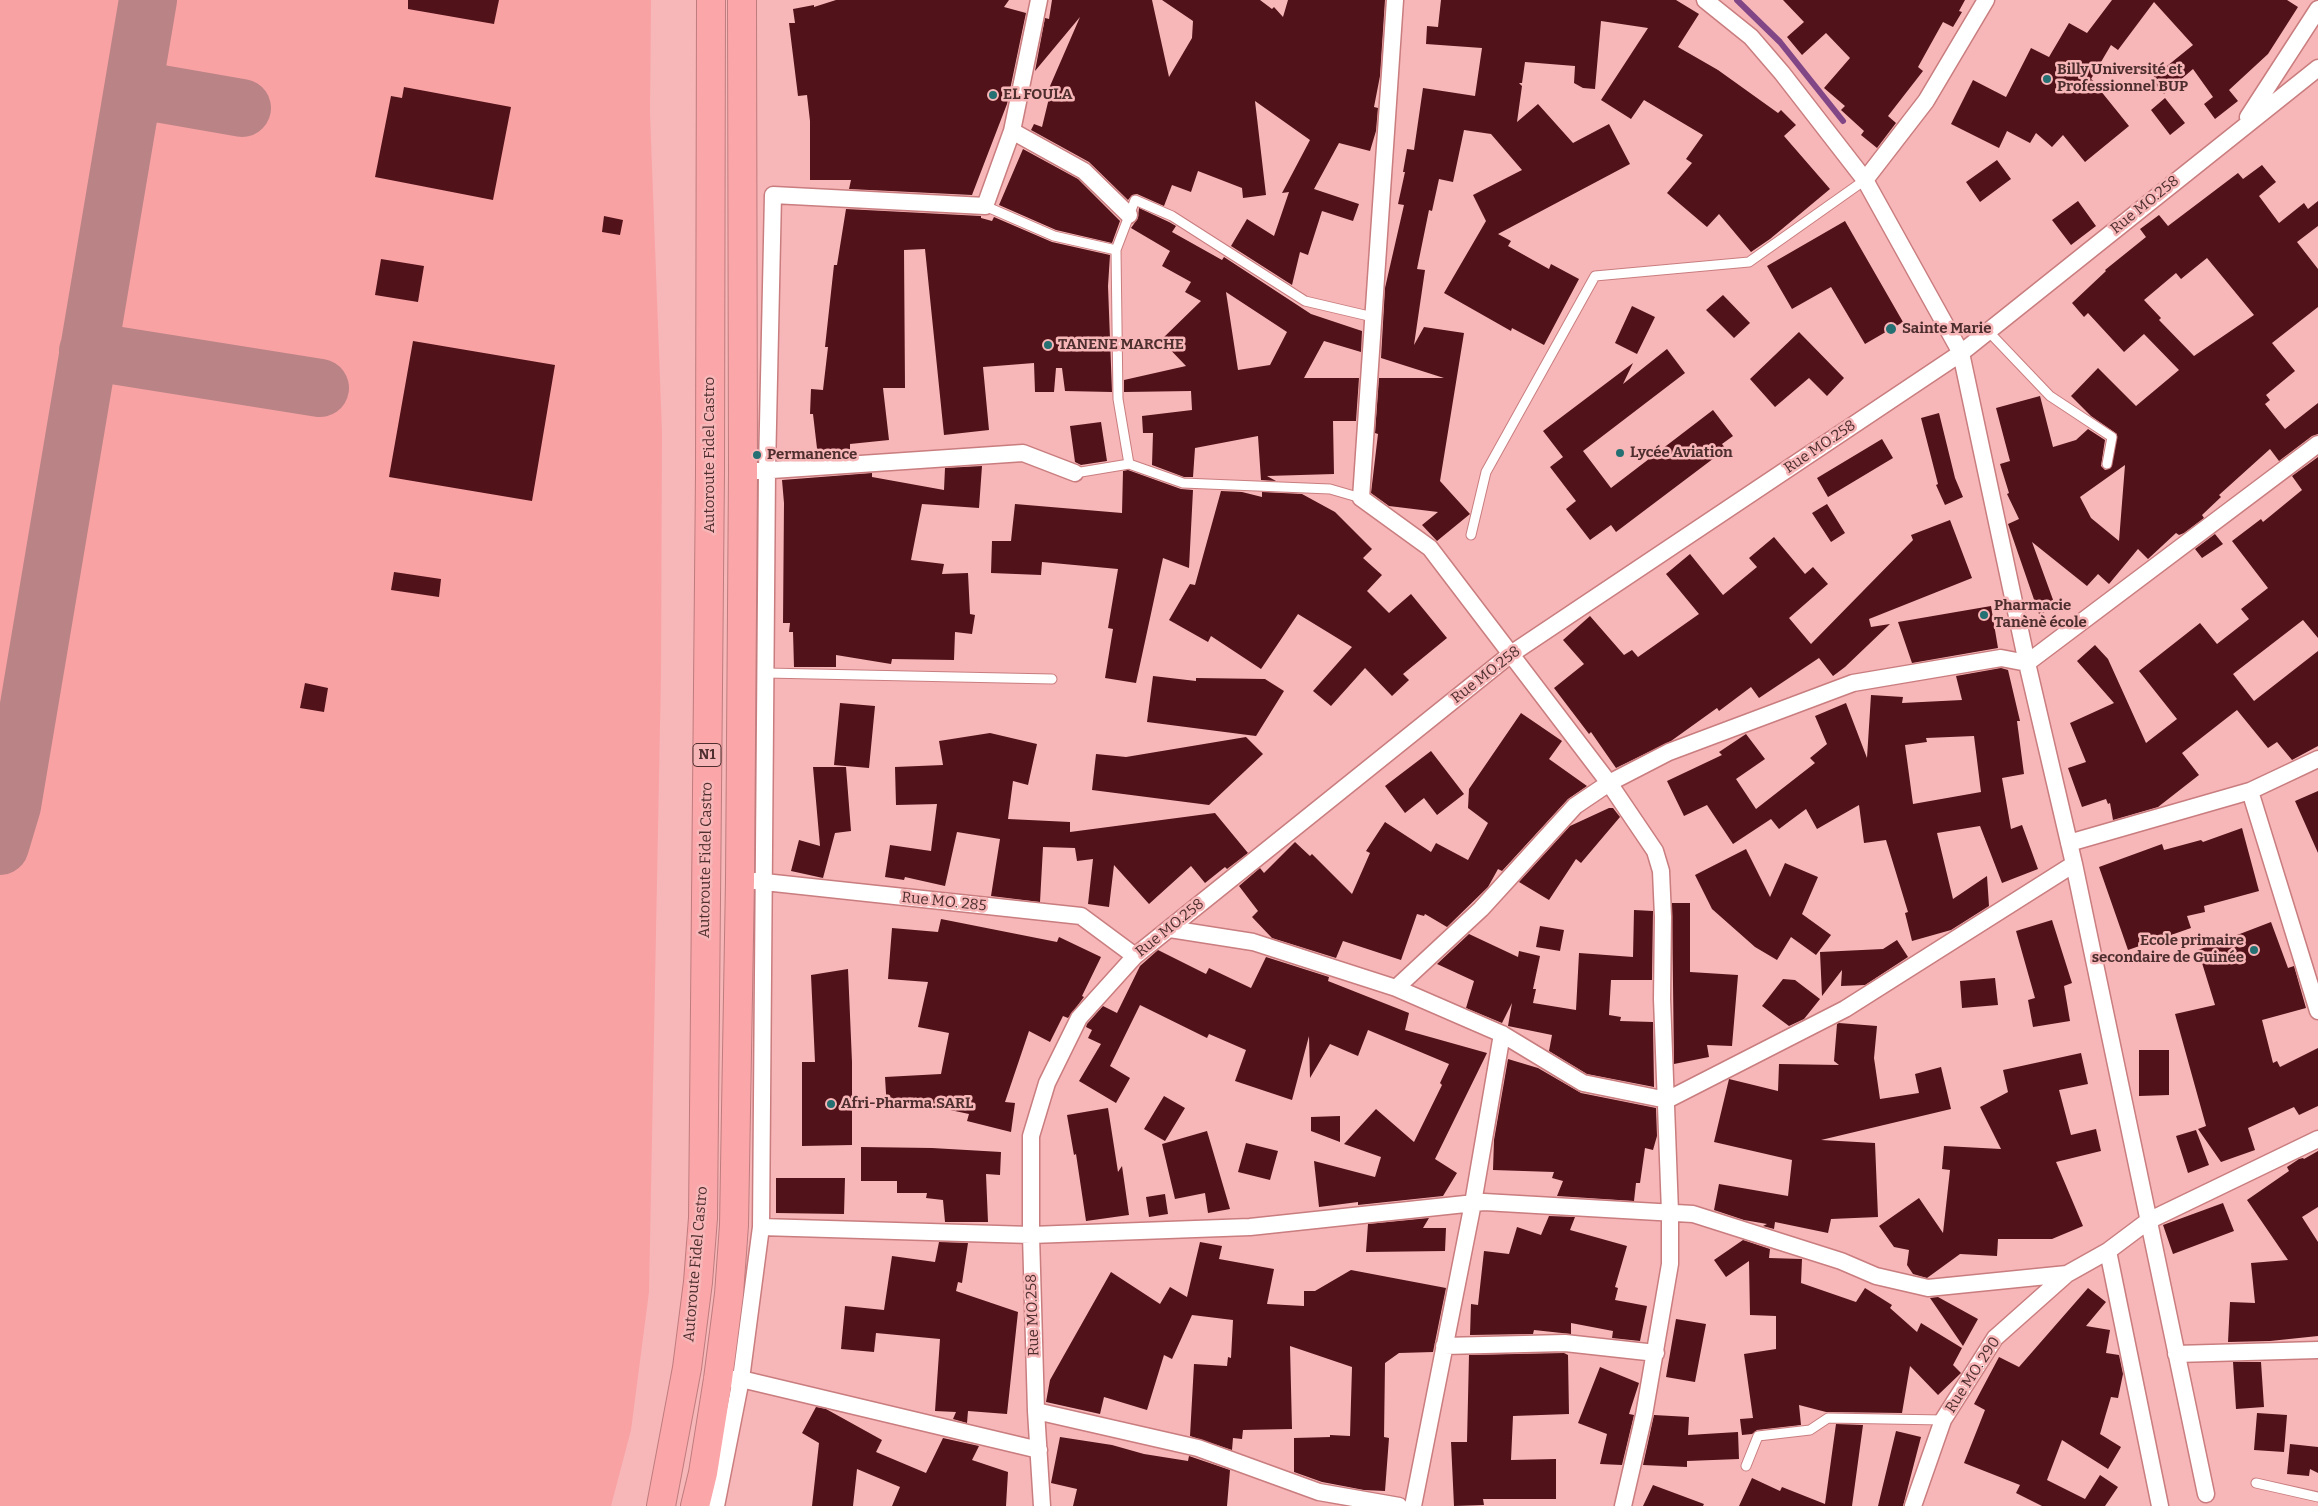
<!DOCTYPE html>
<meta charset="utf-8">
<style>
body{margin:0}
canvas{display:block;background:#f7b6b7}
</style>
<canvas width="2318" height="1506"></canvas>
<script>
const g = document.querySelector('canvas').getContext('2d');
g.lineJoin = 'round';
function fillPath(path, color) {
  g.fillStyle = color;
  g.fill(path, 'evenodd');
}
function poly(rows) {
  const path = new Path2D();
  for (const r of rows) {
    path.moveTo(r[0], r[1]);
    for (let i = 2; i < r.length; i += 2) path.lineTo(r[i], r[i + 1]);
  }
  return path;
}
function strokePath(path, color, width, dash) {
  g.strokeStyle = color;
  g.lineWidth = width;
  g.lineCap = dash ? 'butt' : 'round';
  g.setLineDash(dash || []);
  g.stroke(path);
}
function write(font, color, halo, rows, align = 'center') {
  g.font = font + ' Bitter,serif';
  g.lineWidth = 5;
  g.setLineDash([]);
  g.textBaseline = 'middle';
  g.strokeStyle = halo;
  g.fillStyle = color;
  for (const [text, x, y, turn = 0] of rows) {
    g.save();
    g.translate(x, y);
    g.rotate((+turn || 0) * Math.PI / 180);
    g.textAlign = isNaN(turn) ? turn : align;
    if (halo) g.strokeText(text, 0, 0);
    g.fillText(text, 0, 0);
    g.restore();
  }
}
const built = poly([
 [0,0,651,0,650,113,662,433,661,674,649,1292,631,1430,611,1506,0,1506]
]);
const stream = poly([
 [1737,0,1780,42,1843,121]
]);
const taxiway = poly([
 [133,89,242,108],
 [88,351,320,388],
 [0,846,12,806,148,0]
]);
const building = poly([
 [408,0,499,0,494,24,408,9],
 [836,0,1009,0,1004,7,1026,13,1007,104,972,195,849,189,851,180,810,180,810,121,807,95,798,96,789,23,795,23,793,9,814,5,814,7],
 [1052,0,1152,0,1169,77,1192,38,1193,21,1162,0,1260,0,1272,9,1274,7,1283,17,1288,0,1385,0,1380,76,1374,107,1378,108,1376,131,1370,151,1339,143,1314,189,1359,204,1353,221,1322,211,1308,255,1300,252,1292,285,1231,246,1247,219,1274,236,1289,192,1282,193,1310,140,1255,101,1266,195,1243,198,1242,188,1198,171,1191,192,1172,185,1164,206,1137,194,1132,195,1128,200,1089,162,1031,130,1034,124,1042,127,1050,94,1047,93,1080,17,1035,71,1045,18,1049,19],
 [1441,0,1676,0,1699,14,1678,47,1718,70,1778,113,1781,110,1796,125,1784,136,1830,189,1770,239,1751,252,1719,214,1707,227,1667,193,1692,163,1686,159,1703,135,1644,100,1631,119,1601,100,1648,28,1601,21,1595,89,1583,88,1574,83,1575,66,1525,62,1522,83,1519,83,1522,86,1517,122,1538,104,1573,143,1609,124,1630,164,1498,234,1511,241,1508,246,1549,269,1551,264,1579,279,1544,345,1512,328,1511,331,1444,293,1486,221,1473,195,1522,170,1491,134,1464,130,1453,182,1439,179,1432,211,1429,210,1417,269,1425,270,1414,345,1424,327,1464,333,1440,481,1470,514,1437,541,1422,525,1438,512,1389,506,1371,493,1378,434,1375,433,1379,378,1444,378,1381,358,1385,288,1404,205,1398,204,1405,172,1403,172,1407,149,1414,150,1423,88,1475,96,1482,48,1426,44,1427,26,1438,27],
 [1783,0,1965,0,1959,11,1962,12,1953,27,1943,22,1918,67,1923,71,1888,116,1896,123,1877,148,1861,135,1864,131,1841,110,1845,106,1824,88,1850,58,1826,33,1802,55,1787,37,1804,22],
 [2112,0,2287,0,2298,7,2268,54,2229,90,2238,101,2215,119,2204,104,2213,97,2193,69,2164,94,2151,79,2193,45,2154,2,2118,50,2111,45,2091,79,2102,88,2100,90,2129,126,2085,162,2063,135,2052,147,2036,133,2030,143,2007,131,1999,148,1951,124,1973,80,2006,97,2031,48,2049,57,2069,23,2087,33],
 [404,87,511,107,493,200,375,177,391,96,402,98],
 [2165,98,2185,123,2170,135,2151,110],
 [1023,149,1078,179,1120,221,1112,243,1056,230,999,205],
 [1997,160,2011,179,1980,202,1966,182],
 [2262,165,2276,182,2259,196,2279,223,2304,203,2308,209,2318,201,2318,226,2297,242,2318,269,2318,307,2272,343,2295,371,2266,395,2270,400,2265,404,2285,429,2318,403,2318,434,2312,436,2279,461,2270,449,2219,495,2221,497,2202,515,2204,518,2184,533,2179,535,2176,533,2148,559,2138,549,2109,584,2098,574,2087,586,2032,542,2056,608,2039,614,2008,524,2019,519,2007,494,2009,493,2000,464,2010,461,1996,408,2040,396,2053,447,2076,440,2088,429,2105,440,2101,466,2105,470,2111,468,2117,434,2091,416,2071,396,2098,368,2136,406,2179,370,2144,334,2124,352,2088,313,2084,317,2072,303,2106,271,2105,270,2146,237,2140,229,2159,215,2168,226,2238,173,2243,179],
 [2207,258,2254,315,2194,356,2159,320,2161,318,2144,300,2176,273,2181,279],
 [2125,465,2119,541,2091,518,2080,497],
 [2078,201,2096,226,2071,245,2052,220],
 [1139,208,1169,222,1176,226,1172,232,1222,260,1224,257,1311,314,1362,331,1361,352,1324,341,1304,378,1359,378,1356,421,1333,421,1334,474,1267,476,1276,481,1261,480,1258,436,1195,448,1193,477,1184,477,1152,465,1153,433,1143,433,1142,416,1192,410,1191,391,1124,392,1124,380,1186,366,1161,340,1201,301,1185,292,1191,282,1162,266,1170,251,1131,228,1138,218],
 [1226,292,1287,332,1270,365,1238,370],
 [846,209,981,216,981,218,992,221,994,217,1052,242,1110,255,1108,286,1112,392,1065,391,1062,368,1056,368,1054,392,1035,392,1034,363,983,367,989,430,944,435,925,249,904,250,905,388,883,388,889,440,850,444,850,455,818,457,813,414,810,414,811,389,823,390,828,347,825,347,834,265,837,265],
 [604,216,623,220,620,235,602,232],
 [1845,221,1903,322,1865,344,1831,287,1792,309,1767,266],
 [381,259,424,266,418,302,375,295],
 [1723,295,1750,323,1734,338,1706,310],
 [1632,306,1655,317,1637,354,1615,343],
 [1799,332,1844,378,1827,396,1809,378,1775,407,1750,379],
 [413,341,555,365,532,501,389,477],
 [1667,349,1685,373,1583,451,1611,488,1713,410,1733,436,1722,444,1726,449,1616,532,1611,525,1590,540,1566,509,1576,501,1550,467,1563,457,1543,431,1633,363,1623,384],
 [1939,413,1955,478,1963,497,1945,505,1936,485,1938,484,1921,418],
 [1101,422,1107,461,1081,465,1075,462,1070,426],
 [1882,439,1893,458,1828,497,1817,478],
 [2318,457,2318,638,2303,620,2233,674,2254,701,2318,651,2318,746,2292,760,2277,742,2268,748,2237,710,2182,753,2199,775,2158,807,2113,820,2110,803,2108,804,2106,799,2082,807,2068,768,2086,762,2070,723,2114,703,2077,661,2095,645,2108,659,2146,743,2177,719,2139,671,2200,623,2217,644,2249,619,2241,609,2268,588,2232,541,2261,519,2263,522,2302,490,2292,476],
 [982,466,979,508,922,504,911,560,944,564,942,574,968,573,970,614,975,615,972,634,955,632,954,660,892,659,891,664,836,655,836,667,794,667,793,632,789,632,790,623,783,623,784,503,782,480,872,473,872,477,944,490,945,468],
 [1128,470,1181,489,1193,490,1189,568,1163,558,1136,683,1105,678,1113,629,1108,628,1118,569,1042,562,1041,575,991,573,992,541,1011,541,1015,504,1122,513,1123,471],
 [1221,491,1242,492,1262,497,1262,492,1302,494,1335,512,1372,549,1363,558,1382,575,1367,591,1389,613,1411,594,1447,638,1403,674,1409,680,1392,696,1365,668,1331,706,1313,691,1352,647,1298,614,1261,669,1211,636,1208,642,1169,620,1190,584,1195,585],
 [1827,504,1845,533,1831,542,1812,513],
 [1950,520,1972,578,1869,619,1871,627,1890,624,1845,667,1833,676,1819,658,1759,698,1751,687,1719,711,1717,708,1671,741,1616,768,1591,732,1589,734,1554,688,1584,664,1563,640,1590,616,1624,655,1632,650,1638,657,1699,614,1666,574,1690,554,1723,595,1757,567,1749,558,1774,537,1805,574,1813,567,1828,584,1789,618,1811,644,1913,540,1911,535],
 [2215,534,2223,544,2202,558,2195,549],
 [394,572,441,579,439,597,391,590],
 [1991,606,1998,648,1912,663,1898,622],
 [2001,668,2008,670,2020,721,2017,721,2024,774,2002,778,2011,829,2022,825,2038,869,2002,883,1980,826,1937,833,1953,899,1987,876,1989,906,1951,930,1912,941,1905,913,1908,912,1886,840,1864,843,1859,805,1817,829,1806,809,1779,829,1771,819,1733,844,1707,805,1684,816,1667,781,1722,755,1719,752,1746,734,1765,759,1736,779,1756,809,1815,763,1810,758,1827,744,1815,716,1846,703,1867,758,1871,695,1903,697,1902,703,1962,700,1956,676],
 [1974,736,1981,792,1913,804,1905,745,1927,742,1926,738],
 [1153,676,1196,681,1196,678,1265,679,1284,691,1256,736,1147,722],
 [305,683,328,688,324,712,300,708],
 [840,703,875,706,869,768,834,765],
 [1521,713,1562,741,1549,759,1587,786,1568,799,1502,871,1498,869,1488,887,1447,927,1425,914,1424,916,1417,914,1401,960,1343,941,1336,958,1272,938,1252,917,1258,911,1239,886,1260,868,1264,873,1295,842,1310,856,1312,854,1352,894,1370,853,1366,851,1385,822,1431,852,1436,843,1468,860,1488,823,1468,808,1469,789],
 [990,733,1037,744,1028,785,1013,781,1008,819,1070,822,1070,832,1215,813,1248,853,1227,869,1225,867,1205,883,1191,866,1149,904,1114,865,1109,907,1088,904,1093,859,1077,861,1075,848,1043,847,1040,902,991,896,1000,839,957,832,945,886,905,877,904,880,885,877,890,845,931,851,937,804,896,805,895,767,943,765,939,741],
 [1246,737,1263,754,1209,805,1092,790,1096,754,1126,757],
 [1431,751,1464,794,1437,815,1424,798,1405,813,1385,786],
 [813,767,846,767,851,831,835,833,823,878,791,871,799,840,820,846],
 [2318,791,2318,853,2295,801],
 [1609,808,1613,808,1620,817,1581,863,1576,859,1549,900,1519,882,1570,826],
 [2242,828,2259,891,2204,906,2205,912,2187,916,2191,928,2128,950,2099,867,2162,844,2164,850,2201,840,2203,842],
 [1746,849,1770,897,1785,863,1818,877,1802,914,1831,935,1816,955,1791,937,1777,960,1755,947,1712,909,1695,875],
 [1672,903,1690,903,1690,972,1738,975,1732,1046,1707,1045,1709,1057,1674,1064],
 [1634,910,1653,911,1652,980,1611,980,1609,1015,1621,1017,1620,1021,1653,1022,1654,1087,1587,1074,1549,1051,1552,1035,1508,1026,1512,1003,1502,1023,1466,1008,1474,981,1437,964,1469,934,1518,957,1519,951,1540,956,1533,989,1536,989,1533,1003,1576,1010,1579,953,1633,957],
 [941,919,1057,942,1059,937,1101,957,1082,996,1084,997,1068,1018,1063,1016,1050,1042,1029,1031,1005,1102,1015,1103,1011,1132,967,1121,969,1114,936,1107,887,1109,885,1077,941,1074,949,1033,918,1027,928,982,888,979,892,928,938,932],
 [2052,920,2072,983,2064,986,2070,1021,2033,1027,2028,1000,2035,998,2016,931],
 [2271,922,2288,968,2294,966,2306,1008,2262,1020,2273,1063,2277,1061,2280,1067,2318,1048,2318,1106,2299,1115,2294,1107,2248,1128,2255,1150,2221,1162,2198,1129,2206,1126,2175,1014,2215,1005,2198,950],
 [1540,926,1564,930,1560,951,1536,947],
 [1897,940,1908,957,1865,985,1841,986,1842,970,1822,996,1820,952,1883,949],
 [1158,950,1206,974,1209,968,1251,988,1266,957,1329,977,1328,981,1409,1013,1405,1030,1487,1053,1435,1159,1457,1173,1443,1196,1358,1205,1358,1202,1319,1207,1314,1161,1375,1177,1381,1157,1344,1144,1376,1109,1414,1142,1442,1085,1440,1083,1449,1064,1368,1030,1358,1056,1330,1044,1310,1078,1309,1036,1292,1100,1235,1081,1246,1050,1209,1034,1207,1038,1140,1005,1110,1066,1130,1078,1116,1103,1079,1081,1101,1044,1088,1038,1092,1030,1086,1027,1087,1024,1103,1006,1117,1013,1140,966],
 [848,969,852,1062,852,1145,802,1146,802,1062,815,1062,811,975],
 [1995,978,1998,1005,1962,1008,1960,981],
 [1783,979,1795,980,1820,999,1804,1019,1789,1026,1762,1006],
 [1839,1023,1877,1026,1874,1058,1880,1099,1919,1093,1915,1074,1941,1067,1951,1109,1821,1140,1875,1143,1878,1217,1831,1219,1828,1233,1775,1222,1774,1229,1763,1226,1767,1224,1744,1220,1714,1210,1719,1184,1788,1196,1792,1160,1714,1142,1729,1079,1778,1091,1779,1064,1839,1065,1834,1061,1837,1024],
 [2139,1050,2169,1050,2169,1095,2139,1096],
 [2081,1053,2088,1084,2059,1090,2071,1135,2096,1129,2101,1151,2056,1162,2083,1226,2052,1239,1998,1239,1997,1256,1960,1254,1927,1278,1913,1274,1907,1265,1909,1250,1894,1247,1879,1226,1919,1198,1943,1233,1950,1170,1942,1169,1944,1146,2001,1149,1980,1107,2008,1092,2003,1070],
 [1508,1059,1538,1068,1581,1093,1656,1108,1657,1136,1653,1150,1645,1148,1640,1183,1636,1183,1634,1201,1557,1196,1563,1181,1552,1178,1554,1172,1493,1170,1494,1140],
 [1164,1096,1185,1108,1165,1141,1144,1129],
 [1108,1108,1118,1172,1122,1166,1129,1215,1086,1221,1076,1154,1074,1155,1067,1115],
 [1340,1116,1340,1142,1311,1131,1311,1117],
 [2196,1130,2209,1165,2188,1173,2176,1136],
 [1207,1131,1230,1209,1208,1213,1205,1193,1175,1199,1162,1144],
 [1246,1143,1278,1151,1270,1180,1238,1172],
 [861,1147,932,1148,1001,1152,1000,1175,986,1174,988,1222,945,1222,943,1200,926,1198,927,1193,897,1193,897,1181,861,1181],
 [2318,1151,2318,1207,2302,1217,2318,1242,2318,1336,2270,1341,2228,1342,2230,1302,2255,1303,2251,1263,2288,1260,2247,1200,2289,1171,2287,1167,2299,1159,2303,1158,2304,1159],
 [776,1178,845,1178,844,1214,776,1213],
 [1165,1194,1168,1214,1149,1217,1146,1197],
 [2223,1203,2234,1231,2173,1254,2163,1225],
 [1549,1216,1575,1217,1570,1230,1627,1246,1615,1287,1618,1288,1615,1300,1647,1306,1640,1341,1612,1338,1613,1331,1571,1323,1571,1334,1534,1330,1533,1334,1470,1335,1471,1304,1478,1305,1484,1251,1509,1254,1517,1227,1541,1235],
 [1429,1218,1423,1228,1446,1228,1445,1251,1366,1252,1368,1224],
 [1743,1240,1770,1249,1769,1258,1802,1259,1801,1283,1856,1302,1865,1288,1892,1305,1890,1308,1917,1332,1921,1323,1962,1348,1953,1365,1961,1373,1938,1395,1910,1366,1902,1413,1826,1412,1799,1405,1801,1425,1757,1430,1752,1434,1742,1435,1740,1419,1753,1418,1744,1354,1776,1349,1776,1316,1750,1315,1749,1261,1726,1277,1714,1260],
 [939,1242,968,1243,962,1283,958,1282,956,1291,1018,1312,1007,1414,968,1411,967,1423,953,1419,956,1412,935,1411,940,1339,876,1333,874,1352,841,1349,845,1306,884,1310,892,1256,935,1262],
 [1200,1242,1222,1246,1219,1259,1274,1269,1267,1304,1304,1306,1304,1291,1315,1291,1351,1270,1446,1288,1433,1352,1399,1353,1385,1363,1384,1437,1389,1438,1385,1491,1364,1490,1322,1482,1294,1472,1294,1438,1330,1437,1330,1435,1350,1436,1352,1367,1290,1346,1292,1429,1243,1430,1242,1439,1233,1438,1232,1450,1190,1436,1194,1364,1227,1366,1228,1357,1231,1358,1233,1320,1192,1315,1172,1359,1164,1355,1147,1410,1104,1397,1100,1414,1046,1402,1050,1380,1111,1272,1160,1304,1170,1287,1187,1297],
 [2088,1288,2106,1302,2086,1326,2110,1330,2106,1353,2119,1355,2123,1374,2118,1398,2111,1397,2100,1434,2121,1447,2108,1469,2062,1440,2047,1480,2085,1499,2100,1475,2118,1487,2105,1506,2042,1506,2016,1493,2020,1485,1964,1463,1985,1410,1974,1404,1999,1357,2019,1367],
 [1938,1297,1978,1319,1963,1346,1930,1298],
 [1676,1319,1706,1324,1695,1382,1666,1377],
 [1564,1353,1568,1355,1569,1414,1513,1416,1511,1460,1556,1459,1556,1499,1483,1499,1484,1505,1454,1506,1451,1442,1467,1442,1469,1355],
 [2233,1362,2261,1362,2264,1407,2236,1409],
 [1600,1367,1639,1383,1629,1414,1634,1415,1622,1465,1600,1464,1607,1434,1578,1423],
 [816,1407,826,1409,882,1440,876,1452,926,1473,943,1438,979,1446,972,1460,1008,1472,1006,1506,892,1506,900,1487,857,1469,853,1506,812,1506,819,1443,802,1433],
 [2257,1413,2287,1415,2284,1452,2254,1450],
 [1654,1415,1689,1417,1688,1435,1738,1432,1739,1459,1687,1461,1687,1467,1643,1465],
 [1836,1424,1863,1425,1852,1506,1739,1506,1752,1478,1780,1491,1782,1487,1825,1504],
 [1896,1431,1921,1437,1903,1506,1878,1506],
 [1060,1437,1112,1445,1144,1454,1188,1461,1189,1456,1230,1470,1227,1506,1073,1506,1077,1489,1051,1483],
 [2290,1444,2318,1447,2318,1473,2310,1469,2309,1476,2287,1474],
 [1653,1485,1704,1504,1703,1506,1643,1506]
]);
const lane = poly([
 [985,206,1054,236,1116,250,1118,399,1129,464],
 [1116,250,1135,200,1172,216,1305,301,1373,317],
 [1988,331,2050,396,2112,437,2107,464],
 [1075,473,1129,464,1183,483,1330,489,1361,498],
 [1471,535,1486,472,1595,276,1749,262,1865,180],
 [766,673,1052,679],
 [1746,1466,1758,1436,1810,1430,1828,1418,1943,1420],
 [2256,1483,2318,1497]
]);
const street = poly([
 [1395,0,1361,498,1430,548,1609,783,1655,851,1661,871,1663,917,1662,999,1670,1212,1670,1264,1644,1415,1623,1506],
 [1705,0,1751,37,1782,73,1865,180,1961,353,2027,663,2074,864,2206,1494],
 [2248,117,2318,9],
 [1012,131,1084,171,1129,215],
 [1865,180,1926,101,1986,0],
 [757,471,1023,453,1075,473],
 [2250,791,2318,1011],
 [2069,843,2250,791,2318,759],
 [755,881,1081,916,1135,956],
 [1170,929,1253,942,1396,988,1502,1034,1583,1083,1667,1100,1845,1009,2074,864],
 [1396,988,1481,909,1575,806,1609,783,1669,752,1853,683,2001,658,2027,663,2318,444],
 [761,1227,1031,1235,1250,1227,1484,1202,1693,1214,1841,1261,1876,1276,1928,1288,2067,1274],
 [2108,1251,2160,1506],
 [1444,1346,1565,1343,1656,1353],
 [2176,1354,2318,1350],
 [730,1379,741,1379,1039,1450],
 [1036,1411,1198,1448,1319,1492,1399,1506],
 [716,1506,741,1379,761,1227,767,470,773,195,985,206,1012,131,1039,0],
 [1042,1506,1036,1411,1031,1235,1031,1136,1047,1083,1079,1018,1135,956,1511,654,1961,353,2318,68],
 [1413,1506,1473,1203,1502,1034],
 [1913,1506,1943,1420,1995,1338,2067,1274,2108,1251,2148,1221,2318,1139]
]);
const highway = poly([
 [661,1506,687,1368,698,1282,703,1218,710,473,711,0],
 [695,1506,703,1473,718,1379,729,1294,734,1225,740,880,743,472,742,0]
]);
const markers = [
 [2047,79,5,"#247072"],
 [993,95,5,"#247072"],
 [1891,329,6,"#247072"],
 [1048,345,5,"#247072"],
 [1620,453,5,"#247072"],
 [757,455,5,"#247072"],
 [1984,615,5,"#247072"],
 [2254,950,5,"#247072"],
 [831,1104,5,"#247072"]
];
const shields = [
 [707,755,28]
];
const shieldNames = [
 ["N1",707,755]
];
const poiNames = [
 ["Billy Université et",2057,70],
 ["Professionnel BUP",2057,87],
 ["EL FOULA",1003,95],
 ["Sainte Marie",1902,329],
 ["TANENE MARCHE",1058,345],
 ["Lycée Aviation",1630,453],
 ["Permanence",767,455],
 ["Pharmacie",1994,606],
 ["Tanènè école",1994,623],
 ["Ecole primaire",2244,941,"right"],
 ["secondaire de Guinée",2244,958,"right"],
 ["Afri-Pharma.SARL",841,1104]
];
const streetNames = [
 ["Rue MO.258",2145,205,-39],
 ["Rue MO.258",1820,447,-34],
 ["Autoroute Fidel Castro",710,455,-90],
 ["Rue MO.258",1486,675,-38],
 ["Autoroute Fidel Castro",706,860,-89],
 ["Rue MO. 285",944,902,6],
 ["Rue MO.258",1170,928,-39],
 ["Autoroute Fidel Castro",696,1264,-85],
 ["Rue MO.258",1033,1315,-92],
 ["Rue MO. 290",1973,1375,-57]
];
fillPath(built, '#f9a2a4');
strokePath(stream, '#814686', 6);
strokePath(taxiway, '#ba8486', 58);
fillPath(building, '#51121a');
strokePath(lane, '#c97d7f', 11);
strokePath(street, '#c97d7f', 19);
strokePath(highway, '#be7c7e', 30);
strokePath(lane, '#fff', 9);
strokePath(street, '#fff', 16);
strokePath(highway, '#fba6a8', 28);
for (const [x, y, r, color] of markers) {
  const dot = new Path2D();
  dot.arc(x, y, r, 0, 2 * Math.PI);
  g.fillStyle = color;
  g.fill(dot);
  strokePath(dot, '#f7b6b7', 2);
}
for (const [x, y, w] of shields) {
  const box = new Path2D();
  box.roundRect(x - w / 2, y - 11.5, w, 23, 4);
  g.fillStyle = '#f7b6b7';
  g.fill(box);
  strokePath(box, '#4e2e2f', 1);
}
write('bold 14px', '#4e2e2f', null, shieldNames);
write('bold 15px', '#4e2e2f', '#f7b6b7', poiNames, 'left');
write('15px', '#4e2e2f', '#f7b6b7', streetNames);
</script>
